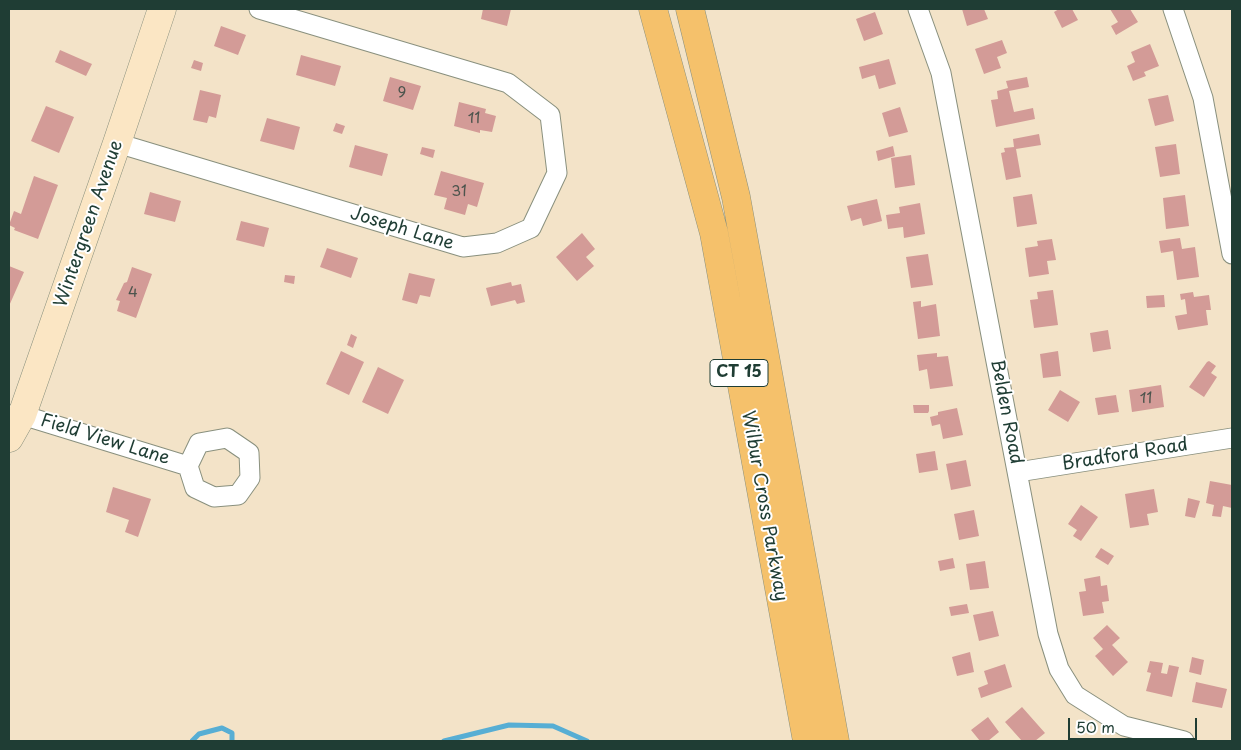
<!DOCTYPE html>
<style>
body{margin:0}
#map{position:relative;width:1241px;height:750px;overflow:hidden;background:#f3e3c8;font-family:"Playpen Sans",sans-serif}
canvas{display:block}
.frame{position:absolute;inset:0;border:10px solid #1f3d34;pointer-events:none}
.scale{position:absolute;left:1068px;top:718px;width:129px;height:22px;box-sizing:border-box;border:2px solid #1f3d34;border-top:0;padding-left:6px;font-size:15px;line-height:18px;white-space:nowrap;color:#1f3d34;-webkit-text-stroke:4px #fff;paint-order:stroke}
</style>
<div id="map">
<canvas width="1241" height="750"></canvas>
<div class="frame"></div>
<div class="scale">50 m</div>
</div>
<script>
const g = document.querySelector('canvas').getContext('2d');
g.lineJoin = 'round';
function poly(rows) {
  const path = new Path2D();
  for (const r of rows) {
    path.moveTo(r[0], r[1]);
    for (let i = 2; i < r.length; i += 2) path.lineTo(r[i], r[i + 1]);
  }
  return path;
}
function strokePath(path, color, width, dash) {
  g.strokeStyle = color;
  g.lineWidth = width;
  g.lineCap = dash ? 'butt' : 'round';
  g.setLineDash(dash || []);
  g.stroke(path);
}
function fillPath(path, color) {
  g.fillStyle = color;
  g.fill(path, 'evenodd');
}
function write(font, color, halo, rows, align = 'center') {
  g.font = font + ' "Playpen Sans",sans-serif';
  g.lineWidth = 4;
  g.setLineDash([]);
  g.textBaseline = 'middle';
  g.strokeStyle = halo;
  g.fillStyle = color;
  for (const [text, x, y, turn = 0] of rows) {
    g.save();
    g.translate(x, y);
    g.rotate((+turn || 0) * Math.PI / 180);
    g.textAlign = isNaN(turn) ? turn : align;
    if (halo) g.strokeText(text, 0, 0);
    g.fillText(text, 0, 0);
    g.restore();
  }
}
const stream = poly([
 [192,741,199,734,222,728,232,733,232,741],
 [444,741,509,725,553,726,587,741]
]);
const building = poly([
 [483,9,511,9,507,26,481,19],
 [962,9,984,9,988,19,967,26],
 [1059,9,1072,9,1078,20,1062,28,1054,12],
 [1110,9,1130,9,1138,22,1116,35,1111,26,1118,22],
 [875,12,883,34,864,41,856,19],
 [221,26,246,35,238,55,214,46],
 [1002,40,1007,53,997,57,1001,68,984,74,975,49],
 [1150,44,1159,66,1144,72,1146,76,1133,81,1127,66,1135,62,1131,52],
 [60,50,92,64,86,76,55,62],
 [301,55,341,66,335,86,296,75],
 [889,59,896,84,879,89,875,75,862,79,859,67],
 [194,60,203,63,201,71,191,68],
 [390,77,421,86,413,110,383,101],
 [1027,77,1029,87,1009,91,1014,112,1033,108,1035,119,996,127,991,100,998,99,997,91,1008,88,1006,81],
 [200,90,221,95,216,118,209,116,207,123,193,120],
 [1168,95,1174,121,1155,126,1148,99],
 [459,102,486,109,485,113,496,116,492,132,480,130,480,133,454,126],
 [46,106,74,117,59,153,31,141],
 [900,107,908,132,889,137,882,113],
 [267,118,300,127,294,150,260,141],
 [336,123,345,126,342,134,333,131],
 [1039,134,1041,145,1016,149,1021,177,1006,180,1001,153,1005,152,1004,148,1014,147,1013,139],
 [1176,144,1180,174,1160,177,1155,147],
 [355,145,388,154,382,176,349,167],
 [893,146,895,156,878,161,876,151],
 [422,147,435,150,433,158,420,154],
 [911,155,915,185,895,188,891,158],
 [441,171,484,183,477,207,468,204,465,215,444,209,447,198,434,195],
 [34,176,58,185,38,239,14,230,15,228,9,225,14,211,21,214],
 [150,192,181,201,175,222,144,214],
 [1032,194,1037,224,1017,227,1013,197],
 [1185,195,1189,226,1166,229,1163,198],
 [877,199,882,221,863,226,861,218,851,221,847,206],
 [920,203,925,234,904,238,903,227,888,229,886,215,900,213,899,207],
 [241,221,269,228,264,247,236,240],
 [582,233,595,249,586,257,594,266,577,281,556,257],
 [1180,238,1182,249,1195,247,1199,277,1177,280,1173,251,1161,253,1159,241],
 [1052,239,1056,260,1047,261,1049,274,1029,277,1025,248,1038,246,1037,241],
 [327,248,358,258,351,278,320,267],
 [928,254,933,285,911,288,906,257],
 [9,266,24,272,9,306],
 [132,267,152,274,136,318,117,311,120,301,116,300,124,283,127,282],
 [409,273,435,279,430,297,420,295,417,304,402,300],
 [285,275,295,276,294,284,284,282],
 [511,282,512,286,521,284,525,302,517,304,515,300,491,306,486,288],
 [1053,290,1058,325,1034,328,1030,300,1038,299,1037,292],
 [1193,292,1194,297,1209,295,1211,310,1206,310,1208,325,1178,330,1175,316,1187,314,1185,299,1181,300,1180,294],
 [1164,295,1165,307,1147,308,1146,296],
 [921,301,921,307,936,304,940,336,918,339,913,302],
 [1108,330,1111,349,1093,352,1090,333],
 [351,334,357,337,353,348,347,345],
 [341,351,364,362,349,395,326,384],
 [1058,351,1061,376,1043,378,1040,354],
 [937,353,937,357,948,356,953,386,930,389,927,369,919,371,917,355],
 [1209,361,1216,366,1211,373,1217,377,1204,397,1189,387,1207,362],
 [378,367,404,380,388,414,362,402],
 [1161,385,1164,407,1132,412,1129,390],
 [1060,390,1080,402,1068,422,1048,410],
 [1116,395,1119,412,1098,415,1095,398],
 [913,405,929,405,929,411,928,413,914,413],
 [957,408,963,435,943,439,940,424,932,426,930,417,938,415,938,412],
 [935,451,938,470,919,473,916,454],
 [966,460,971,486,951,490,946,464],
 [1210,481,1232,485,1232,508,1223,506,1221,517,1212,516,1214,505,1206,503],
 [113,487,151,499,138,537,125,532,129,520,106,512],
 [1154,489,1158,512,1147,514,1149,525,1130,528,1125,494],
 [1188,498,1200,501,1195,518,1185,516],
 [1081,505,1098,517,1081,541,1073,536,1077,530,1068,524],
 [974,510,979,536,959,540,954,514],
 [1101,548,1114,556,1108,565,1095,557],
 [953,558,955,568,940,571,938,561],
 [985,561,989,588,970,590,966,564],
 [1100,576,1101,586,1107,585,1109,601,1102,602,1104,613,1083,616,1079,592,1086,591,1084,579],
 [967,604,969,613,951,616,949,607],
 [993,611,999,636,979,641,973,615],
 [1107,625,1120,638,1112,645,1128,662,1113,676,1095,656,1103,649,1093,638],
 [970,652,974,672,957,676,952,657],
 [1192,657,1204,660,1201,675,1189,672],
 [1150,661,1163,663,1161,673,1167,674,1169,665,1179,667,1172,697,1146,691,1151,673,1147,672],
 [1005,664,1012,687,981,698,978,688,988,684,984,671],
 [1196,682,1227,689,1222,708,1192,702],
 [1022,707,1045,733,1035,741,1022,741,1005,722],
 [988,717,999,732,988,741,980,741,971,730]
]);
const street = poly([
 [918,9,941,73,1048,634,1059,669,1075,695,1124,726,1184,741],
 [1173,9,1203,98,1232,254],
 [117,143,463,247,497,243,531,228,557,173,550,115,508,83,259,9],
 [10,415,22,415,188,466,195,488,214,497,238,495,250,478,249,453,227,438,199,443,188,466],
 [1018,472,1232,438]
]);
const secondary = poly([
 [9,438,22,415,117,143,162,9]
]);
const highway = poly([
 [653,9,714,233,807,741],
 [690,9,736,197,835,741]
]);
const numberNames = [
 ["9",402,93],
 ["11",474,119],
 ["31",459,192],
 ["4",133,293],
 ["11",1146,399]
];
const shields = [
 [739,373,58]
];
const shieldNames = [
 ["CT 15",739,373]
];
const streetNames = [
 ["Wintergreen Avenue",89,224,-71],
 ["Joseph Lane",402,229,17],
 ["Belden Road",1006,412,79],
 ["Field View Lane",105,440,17],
 ["Bradford Road",1125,455,-9],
 ["Wilbur Cross Parkway",764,506,80]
];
strokePath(stream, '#57aed4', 5);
fillPath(building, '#d39b97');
strokePath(street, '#89907e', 21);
strokePath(secondary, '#89907e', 29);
strokePath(highway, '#89907e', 29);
strokePath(street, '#fff', 19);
strokePath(secondary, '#fbe6c4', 28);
strokePath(highway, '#f5c16b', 28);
write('15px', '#4c544d', null, numberNames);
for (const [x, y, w] of shields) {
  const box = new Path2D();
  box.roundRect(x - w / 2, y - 13.5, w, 27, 4);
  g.fillStyle = '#fff';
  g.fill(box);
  strokePath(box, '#1f3d34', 1);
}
write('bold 16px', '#1f3d34', null, shieldNames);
write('18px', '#1f3d34', '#fff', streetNames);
</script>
